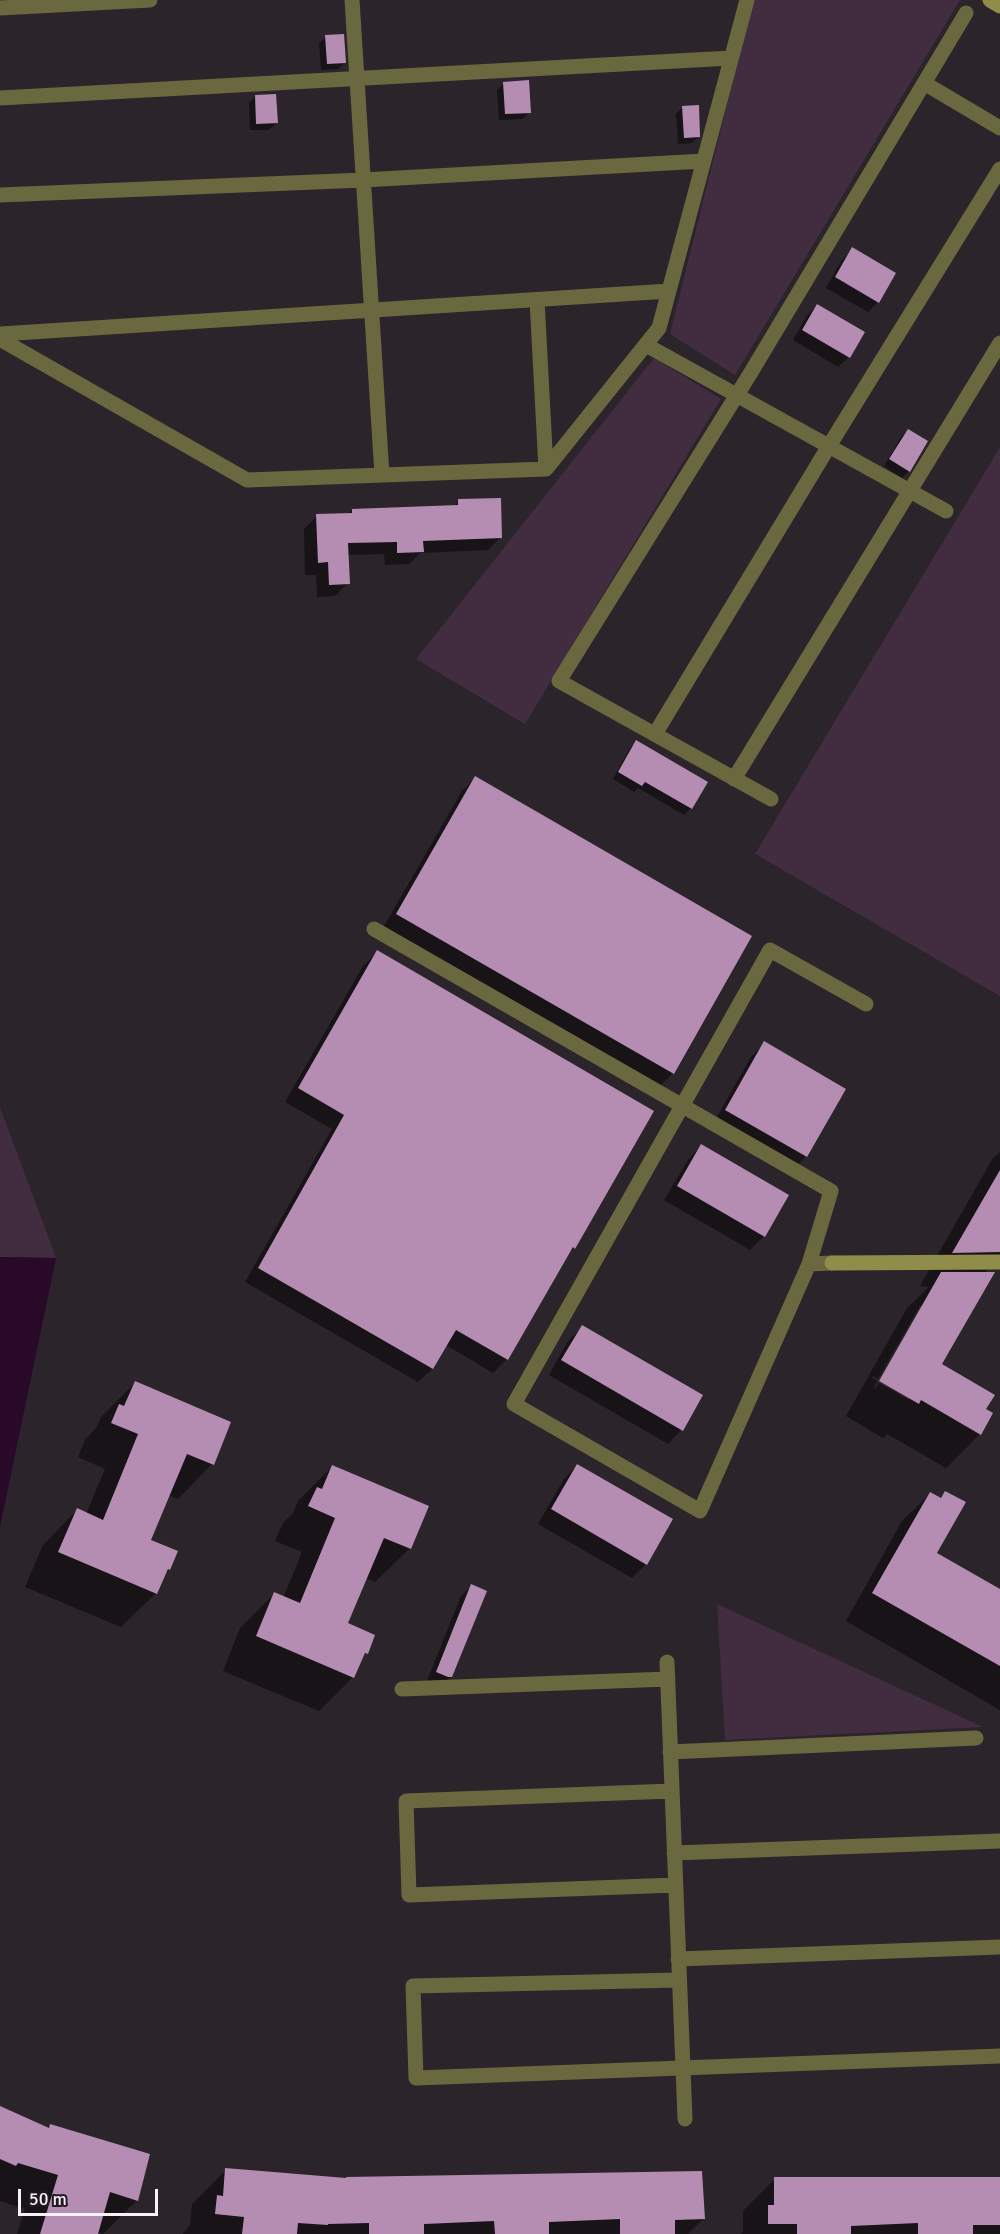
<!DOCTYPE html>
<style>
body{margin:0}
#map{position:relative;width:1000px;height:2234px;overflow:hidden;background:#2b242b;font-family:Signika,sans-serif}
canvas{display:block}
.scale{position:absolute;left:18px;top:2189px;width:140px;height:27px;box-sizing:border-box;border:3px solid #f7f2f7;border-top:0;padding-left:8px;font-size:18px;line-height:21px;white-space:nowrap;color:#f7f2f7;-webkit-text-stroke:4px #221a21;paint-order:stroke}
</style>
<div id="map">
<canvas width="1000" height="2234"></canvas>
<div class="scale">50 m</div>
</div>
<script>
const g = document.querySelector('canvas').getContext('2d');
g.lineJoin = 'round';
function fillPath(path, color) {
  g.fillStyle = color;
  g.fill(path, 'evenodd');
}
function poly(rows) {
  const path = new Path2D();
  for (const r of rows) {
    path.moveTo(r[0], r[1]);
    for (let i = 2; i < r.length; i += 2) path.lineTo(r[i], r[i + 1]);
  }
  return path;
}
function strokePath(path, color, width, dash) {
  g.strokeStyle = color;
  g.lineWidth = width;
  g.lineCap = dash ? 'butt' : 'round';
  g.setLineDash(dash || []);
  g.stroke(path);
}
const green = poly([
 [753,0,960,0,735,375,670,334],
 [654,358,721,399,525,724,416,659],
 [1000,447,1000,996,755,854],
 [0,1107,56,1258,0,1257],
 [717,1604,983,1727,725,1740]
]);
const water = poly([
 [0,1257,56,1258,0,1527]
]);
const shadow = poly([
 [326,37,345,63,338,69,321,70,319,43],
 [504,83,529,112,523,119,499,120,497,90],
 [255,96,276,123,269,130,250,130,249,103],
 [683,107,699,136,692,143,678,144,676,114],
 [853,249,878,302,868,312,826,288,842,260],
 [817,306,849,357,838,367,793,340,807,316],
 [908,431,909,471,902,478,884,466,901,437],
 [459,501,501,537,488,550,420,553,409,564,385,565,384,554,347,555,348,583,335,596,317,597,316,575,305,575,304,529,317,516,348,514,352,510,453,507],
 [637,742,705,783,691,808,684,815,638,788,634,792,613,779,630,748],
 [475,778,750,937,672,1074,659,1087,383,928,462,791],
 [377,952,574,1248,566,1256,507,1359,493,1373,446,1345,432,1369,418,1382,245,1282,332,1129,285,1102,363,966],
 [765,1043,806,1156,793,1170,713,1124,751,1057],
 [701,1146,764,1236,750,1250,664,1200,688,1160],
 [1000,1152,1000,1257,984,1273,940,1365,984,1410,980,1434,946,1468,887,1434,883,1438,846,1416,907,1308,929,1287,920,1286,993,1158],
 [920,1306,924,1306,909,1400,879,1383,876,1388,874,1387,877,1381,872,1378,873,1376,878,1379],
 [582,1327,681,1430,668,1444,549,1375,568,1341],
 [135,1383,230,1423,212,1464,178,1499,168,1495,149,1541,176,1552,169,1570,163,1575,156,1593,121,1627,25,1587,43,1545,77,1510,86,1514,105,1469,78,1457,85,1440,96,1428,101,1417],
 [333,1466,410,1548,375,1582,365,1578,346,1624,366,1653,361,1659,353,1677,319,1711,223,1671,240,1628,274,1594,283,1598,302,1552,275,1541,283,1523,293,1513,298,1501],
 [577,1466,646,1564,632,1578,538,1524,564,1479],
 [945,1493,935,1554,1000,1591,1000,1710,846,1621,902,1521,930,1494,939,1499],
 [472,1586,451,1677,440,1687,426,1683,461,1596],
 [0,2108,47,2129,51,2125,137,2200,103,2234,95,2232,95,2234,17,2234,25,2209,0,2201],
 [226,2170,703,2219,688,2234,183,2234,190,2225,192,2204],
 [1000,2178,1000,2234,741,2234,743,2232,743,2211,775,2179]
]);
const building = poly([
 [344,34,346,63,327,64,325,35],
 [529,80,531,113,505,114,503,82],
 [276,94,278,123,256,124,255,95],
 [699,105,700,137,684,138,682,106],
 [852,247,896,273,879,303,835,277],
 [817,304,865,332,850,358,802,330],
 [908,429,928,441,910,472,889,459],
 [501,498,502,538,423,541,424,552,397,553,397,542,348,543,350,584,329,585,328,562,318,563,316,514,352,513,352,509,458,505,458,499],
 [636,740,708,782,692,809,645,782,642,786,618,772],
 [475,776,752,936,674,1074,396,914],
 [377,950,654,1111,575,1249,573,1247,508,1360,456,1330,433,1369,258,1268,344,1115,298,1088],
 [764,1041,846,1089,807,1157,725,1110],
 [701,1144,789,1195,765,1237,677,1186],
 [1000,1170,1000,1252,952,1253],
 [941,1272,995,1272,942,1364,995,1395,986,1409,993,1413,981,1435,921,1400,919,1404,879,1381],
 [582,1325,703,1395,683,1431,561,1360],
 [135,1381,231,1422,214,1465,187,1454,151,1540,178,1551,170,1570,168,1569,157,1594,58,1552,77,1508,103,1520,138,1434,111,1423,119,1404,124,1406],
 [577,1464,673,1519,647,1565,551,1509],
 [332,1465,429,1506,411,1549,384,1538,348,1623,375,1635,368,1654,365,1653,354,1678,256,1636,274,1592,300,1603,335,1518,308,1506,317,1487,322,1489],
 [945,1491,966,1502,937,1553,1000,1589,1000,1666,872,1593,930,1492,941,1498],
 [471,1584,487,1591,452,1677,448,1677,436,1672],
 [0,2106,49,2128,50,2124,150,2154,138,2201,110,2192,98,2234,40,2234,58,2175,18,2163,16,2166,0,2159],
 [225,2168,346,2178,346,2177,702,2171,705,2219,675,2220,675,2234,620,2234,620,2219,549,2222,549,2234,495,2234,494,2221,424,2224,424,2234,369,2234,369,2223,328,2224,328,2225,298,2223,297,2234,242,2234,244,2217,215,2214,217,2195,223,2196],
 [774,2177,1000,2177,1000,2225,973,2225,973,2234,918,2234,918,2223,851,2226,851,2234,797,2234,797,2224,768,2224,768,2205,774,2205]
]);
const street = poly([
 [352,0,382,475],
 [0,8,150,0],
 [924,83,1000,128],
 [0,98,731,58],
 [0,195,363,180,704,161],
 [537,300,546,469],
 [0,334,669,291],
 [0,339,247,480,546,469,659,328,747,0],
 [646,345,946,511],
 [655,734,829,446,1000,169],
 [734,779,1000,343],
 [771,799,559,681,750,374,966,13],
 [374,929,831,1191,809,1264],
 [832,1263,809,1264,700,1511,514,1404,770,950,866,1004],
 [667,1662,685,2119],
 [402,1689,668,1679],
 [670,1752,976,1738],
 [672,1791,406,1801,409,1895,675,1885],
 [674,1853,1000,1841],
 [678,1959,1000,1947],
 [678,1980,413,1986,416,2078,1000,2056]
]);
const secondary = poly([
 [990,0,1000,6],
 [832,1263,1000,1262]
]);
fillPath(green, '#422c40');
fillPath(water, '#290928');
fillPath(shadow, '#0007');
fillPath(building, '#b68db2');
strokePath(street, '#69683f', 15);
strokePath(secondary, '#8f8d49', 15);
</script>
